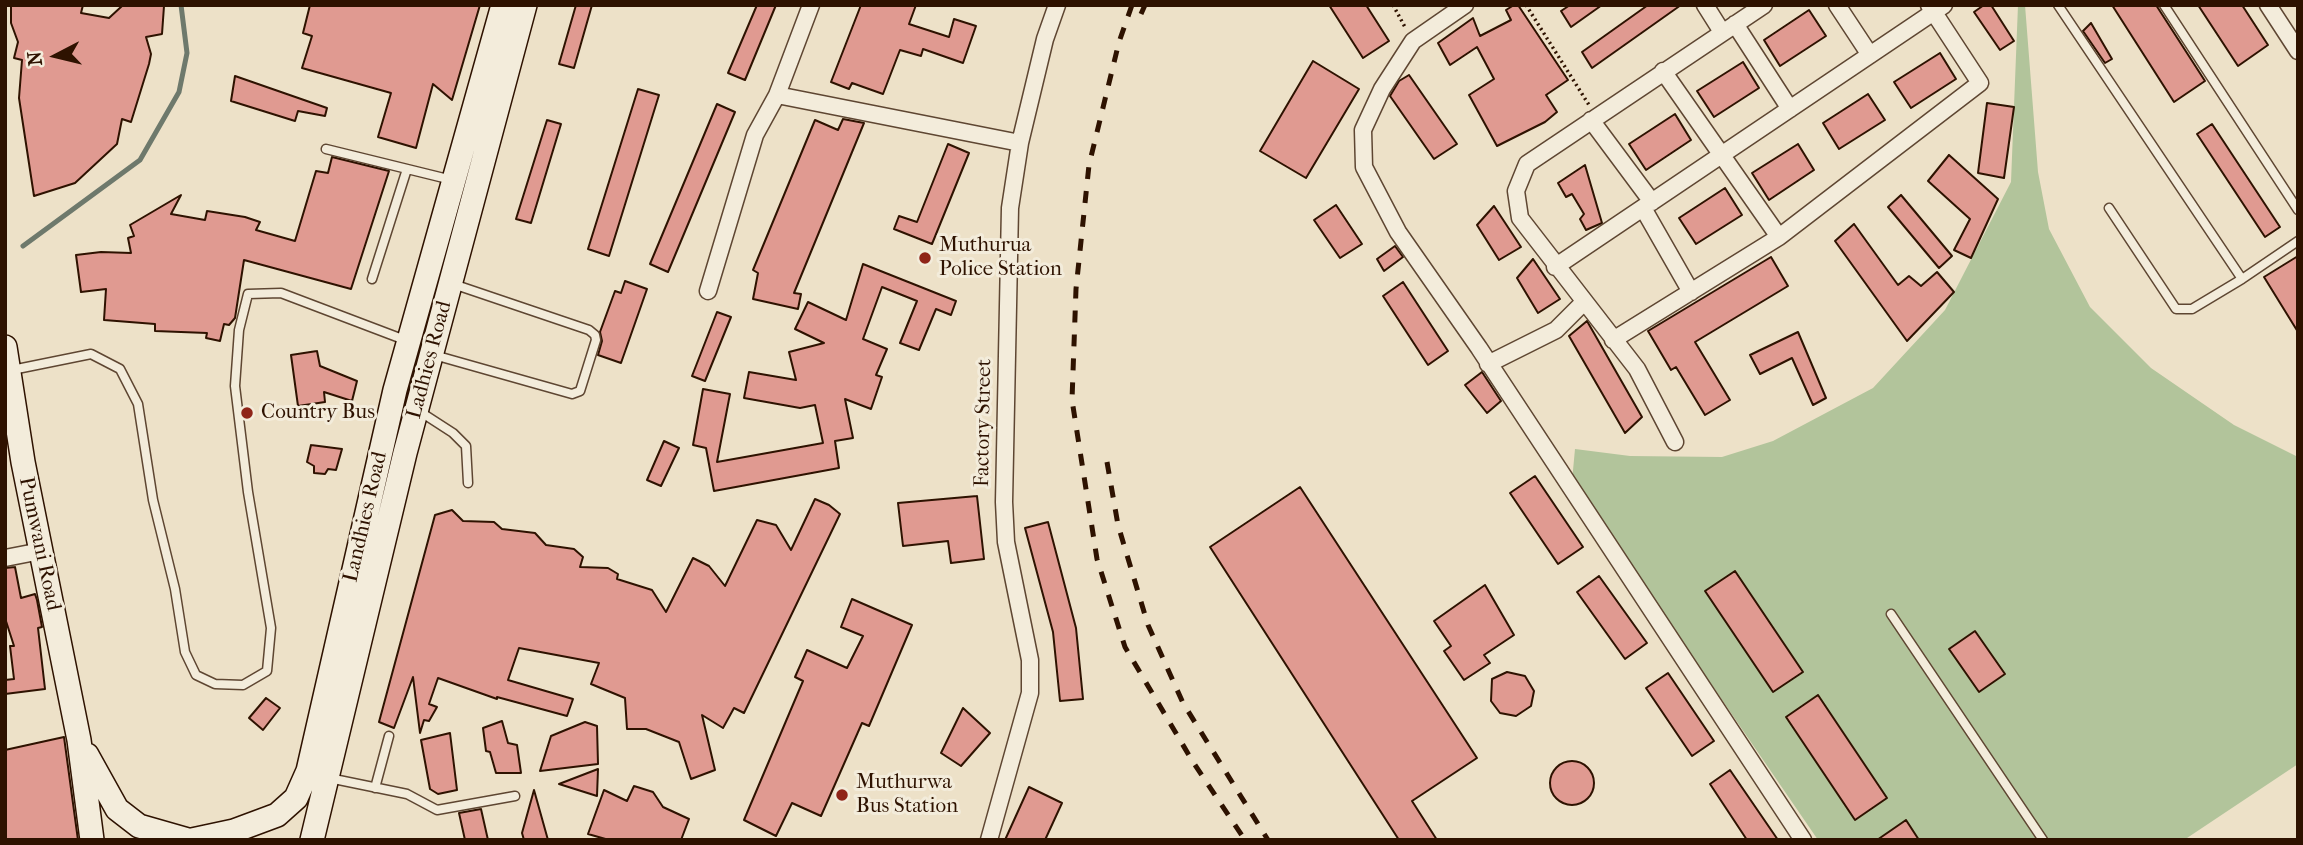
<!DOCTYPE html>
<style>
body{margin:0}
#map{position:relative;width:2303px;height:845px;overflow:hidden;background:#ede1c8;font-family:"IM FELL French Canon",serif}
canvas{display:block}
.frame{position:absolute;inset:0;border:7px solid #2e1200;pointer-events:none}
.north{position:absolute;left:21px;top:21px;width:70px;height:70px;-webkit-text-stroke:5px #f3ecdb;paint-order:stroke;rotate:263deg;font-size:19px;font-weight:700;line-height:28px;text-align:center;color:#2e1200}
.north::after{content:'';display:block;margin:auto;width:24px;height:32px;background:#2e1200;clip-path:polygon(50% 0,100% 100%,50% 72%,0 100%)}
</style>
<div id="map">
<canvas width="2303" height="845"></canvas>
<div class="frame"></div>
<div class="north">N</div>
</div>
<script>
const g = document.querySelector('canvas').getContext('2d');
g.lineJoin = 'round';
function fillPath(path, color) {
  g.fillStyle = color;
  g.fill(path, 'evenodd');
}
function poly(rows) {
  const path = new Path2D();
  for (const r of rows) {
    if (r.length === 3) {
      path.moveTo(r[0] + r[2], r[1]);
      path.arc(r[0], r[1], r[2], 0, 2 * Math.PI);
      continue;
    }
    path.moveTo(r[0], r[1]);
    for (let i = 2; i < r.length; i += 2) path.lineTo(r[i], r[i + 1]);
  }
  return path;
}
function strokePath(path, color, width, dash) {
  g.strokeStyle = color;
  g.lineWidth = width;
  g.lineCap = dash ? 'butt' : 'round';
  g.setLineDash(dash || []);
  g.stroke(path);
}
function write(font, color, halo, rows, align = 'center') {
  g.font = font + ' "IM FELL French Canon",serif';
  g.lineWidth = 6;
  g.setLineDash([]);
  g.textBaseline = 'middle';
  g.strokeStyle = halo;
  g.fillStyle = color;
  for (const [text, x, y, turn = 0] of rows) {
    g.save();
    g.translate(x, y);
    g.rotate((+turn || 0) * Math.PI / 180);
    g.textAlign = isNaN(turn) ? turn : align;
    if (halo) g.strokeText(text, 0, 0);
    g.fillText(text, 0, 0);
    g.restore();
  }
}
const green = poly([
 [2018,5,2025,5,2038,172,2049,229,2090,307,2151,368,2234,425,2298,457,2298,764,2184,840,1818,840,1572,481,1575,449,1630,456,1722,457,1773,441,1873,388,1945,310,2011,182]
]);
const stream = poly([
 [23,246,140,160,179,92,187,53,181,5]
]);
const building = poly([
 [11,5,83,5,81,13,109,18,122,6,164,6,162,34,146,37,151,54,149,64,131,122,122,119,117,144,75,183,34,196,19,98,22,60,14,58,18,42,11,23,11,5],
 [310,5,480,5,452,100,433,84,416,148,378,137,391,93,302,68,312,36,303,33,310,5],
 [576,5,592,5,574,68,559,64,576,5],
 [757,5,776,5,745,80,728,73,757,5],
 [861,5,916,5,909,24,949,37,954,19,976,26,963,63,923,49,921,56,900,50,883,94,852,83,849,89,831,82,861,5],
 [1329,5,1366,5,1389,41,1363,58,1329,5],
 [1514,5,1518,5,1568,80,1546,95,1557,112,1545,122,1497,146,1469,95,1494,79,1477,47,1450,65,1438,43,1473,18,1480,36,1511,20,1506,10,1514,5],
 [1570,5,1602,5,1571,27,1561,11,1570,5],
 [1648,5,1681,5,1592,68,1582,52,1648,5],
 [1984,5,1991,5,2014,41,2000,50,1974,12,1984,5],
 [2112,5,2156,5,2205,81,2174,102,2112,5],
 [2198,5,2242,5,2268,45,2238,66,2198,5],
 [1809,10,1826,36,1780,66,1764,40,1809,10],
 [2091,23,2112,59,2105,63,2083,31,2091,23],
 [1940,53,1956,79,1911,108,1894,82,1940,53],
 [1313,61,1359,89,1306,178,1260,151,1313,61],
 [1743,62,1759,88,1714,117,1697,91,1743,62],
 [1409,75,1457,144,1434,159,1390,96,1399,81,1409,75],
 [235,76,327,108,325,116,298,111,295,121,231,101,235,76],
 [638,89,659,95,609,256,588,249,638,89],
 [1868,94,1885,120,1839,149,1823,123,1868,94],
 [1987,103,2014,107,2004,178,1978,173,1987,103],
 [717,104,735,112,668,272,650,264,717,104],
 [1675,114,1691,140,1646,170,1629,144,1675,114],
 [843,119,864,123,794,293,801,294,798,309,753,299,758,273,753,270,815,120,838,130,843,119],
 [547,120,561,124,531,223,516,219,547,120],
 [2212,124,2280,227,2265,237,2197,134,2212,124],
 [948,144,969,153,932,244,894,229,899,216,917,222,948,144],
 [1798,144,1814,170,1769,200,1752,173,1798,144],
 [1949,155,1998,199,1971,258,1954,250,1970,219,1928,181,1949,155],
 [332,157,389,171,351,289,244,260,235,318,229,325,224,324,220,341,206,338,207,333,155,331,155,324,104,320,106,289,81,292,76,255,101,252,131,253,128,238,134,236,130,225,181,195,171,214,205,220,207,211,245,217,260,222,256,230,295,241,316,171,328,173,332,157],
 [1585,165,1602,223,1586,230,1580,219,1584,214,1572,194,1566,197,1558,183,1585,165],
 [1725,188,1742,215,1696,244,1679,218,1725,188],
 [1901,195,1952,256,1939,268,1888,207,1901,195],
 [1336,205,1362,244,1340,258,1314,220,1336,205],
 [1494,206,1521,247,1499,260,1477,225,1494,206],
 [1854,224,1898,285,1909,276,1921,286,1937,272,1954,292,1907,341,1835,241,1854,224],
 [1395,246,1403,257,1384,271,1377,259,1395,246],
 [2298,256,2298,332,2264,277,2298,256],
 [1771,257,1788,286,1695,342,1730,400,1705,415,1676,367,1671,370,1648,331,1771,257],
 [1533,259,1560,299,1538,313,1517,278,1533,259],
 [863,264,956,301,951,315,936,309,919,350,900,343,917,301,882,287,863,339,887,349,876,375,882,377,871,409,845,399,853,438,835,441,839,468,714,491,706,448,693,445,703,389,730,394,717,462,823,443,815,405,800,408,744,398,749,372,796,380,789,352,824,343,795,329,808,302,846,320,863,264],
 [625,281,647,289,621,363,598,355,602,341,600,332,615,291,621,293,625,281],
 [1403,282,1448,351,1428,365,1383,296,1403,282],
 [717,312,731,317,705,381,692,376,717,312],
 [1587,321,1642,417,1625,433,1569,336,1587,321],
 [1798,332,1826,398,1813,405,1792,358,1760,374,1750,355,1798,332],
 [317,351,320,366,357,381,352,401,324,392,325,402,298,406,291,355,317,351],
 [1482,372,1501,401,1487,413,1465,385,1482,372],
 [664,441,679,448,661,486,647,480,664,441],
 [311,445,342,449,336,470,328,469,325,474,314,473,314,466,307,462,311,445],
 [1535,476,1583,547,1558,564,1510,493,1535,476],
 [1300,487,1477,758,1412,801,1437,840,1399,840,1210,547,1300,487],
 [977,496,984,559,951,563,948,541,903,546,898,503,977,496],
 [815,499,829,505,840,514,744,713,734,708,723,728,702,715,715,770,691,779,679,742,646,729,627,729,625,698,591,684,599,663,519,648,508,680,573,699,567,716,497,697,497,699,438,678,429,704,437,707,429,721,424,720,420,733,413,677,394,728,379,722,435,515,452,510,463,521,494,522,502,529,535,533,546,545,574,549,583,557,580,567,608,568,618,574,617,579,652,590,666,612,693,558,709,566,725,586,757,520,776,525,791,550,815,499],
 [1048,522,1076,628,1083,699,1060,701,1053,632,1025,528,1048,522],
 [15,567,21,598,35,594,37,600,42,627,38,628,45,689,5,694,5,680,14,679,10,646,14,646,5,618,5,568,15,567],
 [1735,571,1803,672,1773,692,1705,591,1735,571],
 [1599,576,1647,643,1625,659,1577,592,1599,576],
 [1485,585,1514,635,1484,655,1490,663,1464,680,1444,651,1451,646,1434,621,1485,585],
 [852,599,912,625,869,726,862,723,821,816,792,803,776,836,744,820,803,681,795,677,807,650,847,668,863,636,841,627,852,599],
 [1975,631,2005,674,1979,692,1949,649,1975,631],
 [1507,672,1525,676,1534,691,1531,706,1516,716,1500,713,1491,701,1492,679,1507,672],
 [1668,673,1714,741,1692,756,1646,688,1668,673],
 [1818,695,1887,798,1855,820,1786,717,1818,695],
 [266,698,280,708,263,730,249,718,266,698],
 [963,708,990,733,961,766,941,753,963,708],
 [502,721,508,743,517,745,521,773,496,773,490,752,486,751,483,728,502,721],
 [585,722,597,726,598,764,540,771,551,736,585,722],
 [450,733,457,790,438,794,430,789,421,740,450,733],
 [64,737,78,840,5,840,5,750,64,737],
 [1572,783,22],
 [598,769,597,796,559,784,598,769],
 [1730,770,1778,840,1747,840,1710,784,1730,770],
 [634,786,653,792,663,807,689,819,681,840,609,840,588,834,604,790,627,801,634,786],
 [1029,787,1062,803,1045,840,1005,840,1029,787],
 [534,790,548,840,524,840,522,833,534,790],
 [481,809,488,840,465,840,459,813,481,809],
 [1906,820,1919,840,1877,840,1906,820]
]);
const path = poly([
 [1393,5,1405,27],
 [1526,5,1589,105]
]);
const lane = poly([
 [2058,5,2242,279,2298,241],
 [2164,5,2298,210],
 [326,149,452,180],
 [2109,208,2176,309,2192,309,2242,279],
 [372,279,407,169],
 [434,355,572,394,580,391,596,340,595,335,589,330,453,284],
 [12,370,91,354,120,369,138,404,153,500,175,589,185,652,196,675,215,684,243,685,267,671,271,628,248,492,235,386,239,330,248,294,281,293,405,340],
 [419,411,453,433,466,446,468,483],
 [1891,614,2043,840],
 [329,778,407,794,437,810,515,796],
 [375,788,389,736]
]);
const street = poly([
 [811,5,777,95,1020,143],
 [1465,5,1413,41,1382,89,1363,130,1364,167,1398,232,1479,348,1803,840],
 [1705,5,1722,32],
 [1837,5,1870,55],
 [2268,5,2298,51],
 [1735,24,1790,109],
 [1663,71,1779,237],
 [1591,120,1652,202],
 [1643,208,1691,292],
 [1555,267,1944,5],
 [708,291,755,135,777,95],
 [1613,340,1779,237,1980,83,1929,5],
 [1488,364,1556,330,1583,303],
 [1675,442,1637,369,1520,218,1516,191,1527,164,1764,5],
 [5,558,41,551],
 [989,840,1030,693,1030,660,1006,542,1004,502,1010,208,1020,143,1045,39,1057,5]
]);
const secondary = poly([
 [5,347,23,462,79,740,92,840],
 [87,755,117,809,139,826,188,840],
 [192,840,234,831,277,815,296,798,308,771,395,390,503,5],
 [312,840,405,453,525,5]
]);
const rail = poly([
 [1132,5,1119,42,1089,165,1076,289,1072,400,1097,559,1125,647,1193,762,1245,840],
 [1141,14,1145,5],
 [1107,462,1118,525,1148,625,1183,703,1268,840]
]);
const markers = [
 [925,258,7,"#8f2418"],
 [247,413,7,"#8f2418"],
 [842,795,7,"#8f2418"]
];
const poiNames = [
 ["Muthurua",939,246],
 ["Police Station",939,270],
 ["Country Bus",261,413],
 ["Muthurwa",856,783],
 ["Bus Station",856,807]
];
const streetNames = [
 ["Ladhies Road",430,360,-75],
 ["Factory Street",984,423,-89],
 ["Landhies Road",366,517,-77],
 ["Pumwani Road",39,544,78]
];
fillPath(green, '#b2c49b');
strokePath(stream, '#6e796c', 5);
fillPath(building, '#e09a91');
strokePath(building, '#2e1200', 2);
strokePath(lane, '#5e4632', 11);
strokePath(street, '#5e4632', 19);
strokePath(secondary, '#2e1200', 26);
strokePath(path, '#2e1200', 3.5, [2, 3.5]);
strokePath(lane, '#f3ecdb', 8);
strokePath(street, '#f3ecdb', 16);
strokePath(secondary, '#f3ecdb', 23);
strokePath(rail, '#2e1200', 5, [12, 12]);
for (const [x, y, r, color] of markers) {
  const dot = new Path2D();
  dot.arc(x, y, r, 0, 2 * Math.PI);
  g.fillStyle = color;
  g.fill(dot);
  strokePath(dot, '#f3ecdb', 2.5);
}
write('21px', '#2e1200', '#f3ecdb', poiNames, 'left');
write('21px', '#2e1200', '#f3ecdb', streetNames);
</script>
